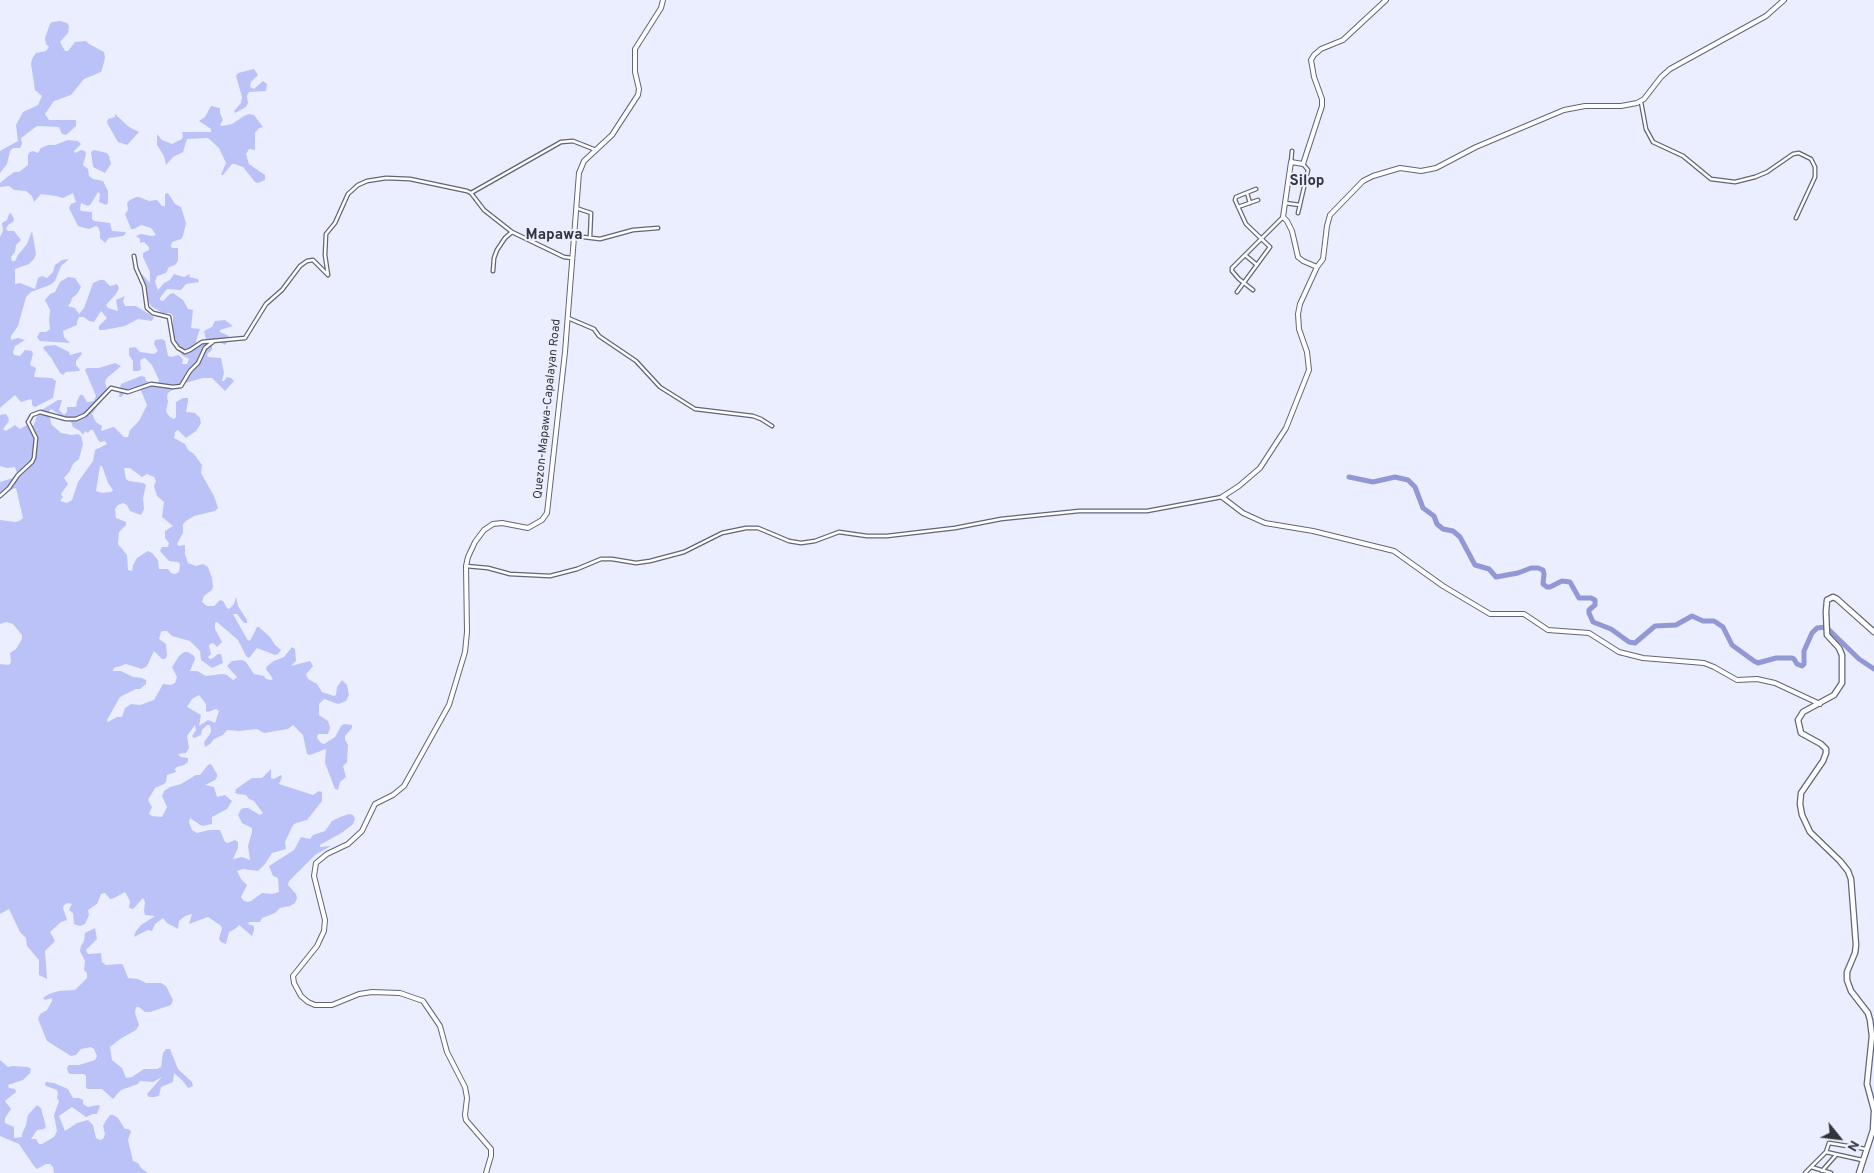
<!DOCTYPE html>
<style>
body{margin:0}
#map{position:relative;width:1874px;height:1173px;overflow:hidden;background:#ebeefe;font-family:Overpass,sans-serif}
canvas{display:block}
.north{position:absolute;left:1814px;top:1113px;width:50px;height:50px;-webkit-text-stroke:4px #ebeefe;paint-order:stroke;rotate:119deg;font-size:14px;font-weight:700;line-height:20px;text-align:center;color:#33353d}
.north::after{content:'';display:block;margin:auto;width:18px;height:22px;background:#33353d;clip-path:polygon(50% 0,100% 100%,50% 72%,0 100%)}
</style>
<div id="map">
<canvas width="1874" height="1173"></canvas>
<div class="north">N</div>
</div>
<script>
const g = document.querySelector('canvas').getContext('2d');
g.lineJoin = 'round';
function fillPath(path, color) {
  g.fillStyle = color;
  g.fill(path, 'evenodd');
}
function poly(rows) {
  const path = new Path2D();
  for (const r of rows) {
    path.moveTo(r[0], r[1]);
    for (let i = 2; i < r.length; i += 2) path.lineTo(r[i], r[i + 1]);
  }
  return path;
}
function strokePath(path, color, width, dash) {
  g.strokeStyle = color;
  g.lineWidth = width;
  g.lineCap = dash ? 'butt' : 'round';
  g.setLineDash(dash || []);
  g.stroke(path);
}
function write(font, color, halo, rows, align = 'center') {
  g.font = font + ' Overpass,sans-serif';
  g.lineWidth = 4;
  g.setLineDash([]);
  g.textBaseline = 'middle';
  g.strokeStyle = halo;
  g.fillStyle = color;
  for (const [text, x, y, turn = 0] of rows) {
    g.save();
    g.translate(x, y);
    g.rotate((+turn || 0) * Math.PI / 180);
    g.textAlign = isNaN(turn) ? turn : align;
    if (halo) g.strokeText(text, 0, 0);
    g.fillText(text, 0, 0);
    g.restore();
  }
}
const green = poly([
 [60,21,67,23,69,26,68,33,60,42,65,51,68,51,75,42,86,41,89,44,104,52,105,58,103,66,101,72,84,79,71,95,54,101,45,114,49,120,76,120,76,126,66,135,62,134,59,127,37,126,21,138,22,144,20,148,13,148,10,151,7,164,0,173,0,151,18,141,16,125,23,112,38,105,42,96,35,90,31,64,32,59,36,53,46,51,49,47,46,44,45,38,50,24,52,22],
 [254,69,258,75,251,82,250,87,254,89,263,81,267,84,266,91,249,92,247,96,248,103,246,107,235,113,234,111,241,103,242,97,236,76,238,73],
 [211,106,220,108,220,113,223,120,220,125,222,126,232,124,244,116,249,114,254,115,263,127,259,128,255,133,255,150,249,149,246,154,249,164,265,175,265,180,258,183,255,182,243,167,235,164,232,164,223,175,221,175,226,163,219,148,208,138,187,139,183,152,173,157,166,165,164,156,157,145,157,134,162,140,172,144,182,139,183,136,182,132,211,132,211,129,199,121,205,117],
 [115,114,129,127,139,132,127,145,118,142,107,123,108,119,115,117],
 [68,140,78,141,81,144,74,151,75,153,81,150,85,151,86,154,83,165,88,169,89,176,93,179,103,181,108,191,108,203,106,205,99,202,100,194,98,192,91,204,88,206,81,203,80,209,81,211,92,212,92,219,94,221,110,223,112,231,125,232,126,233,123,236,109,238,105,243,100,238,100,232,98,227,96,226,89,229,78,226,69,208,71,204,76,202,73,193,63,198,56,196,41,194,34,202,32,196,26,191,14,190,9,186,0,187,0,183,6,178,14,172,19,172,28,165,28,155,30,152,33,151,38,153,41,148,48,145,55,145],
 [94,150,107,153,109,156,111,164,105,173,93,167,91,152],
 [168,193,175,204,181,207,186,223,183,236,181,239,172,242,171,246,172,248,178,248,178,261,175,265,169,267,166,273,157,276,155,282,158,290,164,283,170,280,174,274,184,277,190,274,189,277,198,279,199,282,186,284,181,290,167,289,160,298,160,300,163,301,170,294,173,293,183,300,188,309,193,310,191,328,200,329,196,341,197,344,206,340,204,331,212,327,215,321,225,320,233,326,220,330,220,332,229,336,228,341,225,345,217,341,212,343,212,350,207,354,208,357,221,358,224,373,222,381,224,381,227,377,231,378,234,381,225,391,212,378,203,378,181,384,168,393,167,397,168,401,166,412,170,417,174,419,176,417,176,402,183,398,188,398,188,401,186,412,195,413,200,418,201,423,196,431,186,438,178,430,175,432,174,438,185,444,188,450,194,454,202,465,201,473,214,496,218,508,215,511,194,516,186,521,183,524,183,533,177,544,179,546,185,545,185,554,188,563,196,566,203,564,208,567,212,578,213,587,212,590,204,596,202,602,207,606,214,606,220,600,223,601,227,608,229,609,234,604,236,597,238,606,247,620,247,623,244,623,237,614,233,614,247,639,249,641,251,639,257,627,259,627,270,637,275,645,281,650,278,654,275,655,257,648,249,658,246,656,238,640,217,622,215,623,215,629,222,642,217,647,213,643,210,644,209,646,211,654,208,657,210,659,213,658,218,654,221,654,223,663,212,668,201,660,200,651,190,641,172,636,167,631,163,631,161,632,159,639,166,644,167,656,165,659,162,659,154,651,147,666,142,669,126,664,114,668,113,671,121,671,133,677,142,678,146,680,146,684,140,689,136,689,120,697,107,720,108,722,117,717,122,717,125,708,131,704,140,705,154,700,163,684,171,685,175,683,177,677,172,667,179,656,184,652,188,652,194,656,195,659,190,671,197,671,206,676,222,674,227,675,233,680,235,679,237,677,227,666,232,661,242,660,246,662,254,674,264,676,266,679,271,680,273,679,266,669,267,666,274,661,284,657,292,647,295,649,296,661,291,666,310,661,313,666,306,674,308,679,317,684,322,692,334,696,336,695,337,687,342,680,347,685,349,695,346,701,338,704,324,699,319,704,319,715,328,721,330,728,328,734,318,734,317,738,321,743,324,744,335,737,341,726,344,724,352,725,352,728,345,736,345,740,348,745,347,762,343,766,346,777,340,782,338,790,335,789,325,763,326,749,310,755,307,754,303,735,293,725,288,729,264,733,257,729,239,731,227,730,223,735,214,739,210,744,205,747,204,742,210,734,211,731,210,725,207,725,202,730,201,735,194,738,192,736,196,730,195,725,187,736,189,748,186,753,178,754,181,757,188,758,188,762,184,765,177,767,175,769,176,772,167,775,166,782,164,784,155,788,148,800,152,807,149,814,152,816,162,817,167,807,162,796,164,791,170,787,181,784,196,775,200,775,208,765,211,764,217,774,217,777,215,780,205,785,214,787,217,797,225,795,232,801,227,809,212,817,212,824,202,826,190,818,189,822,192,830,197,833,209,830,220,830,225,842,228,843,235,840,238,842,238,848,233,859,242,857,250,860,248,846,252,832,252,828,242,823,238,815,241,809,244,808,248,808,260,815,263,813,254,801,249,799,246,795,238,794,235,793,236,789,252,778,262,778,271,769,271,778,274,779,281,775,282,777,279,784,282,785,313,795,319,791,322,792,322,801,307,820,296,823,293,825,285,842,286,849,272,853,265,864,258,871,243,869,237,871,241,879,247,885,241,897,243,900,247,902,251,901,262,893,272,894,279,892,278,878,273,876,269,866,294,850,301,837,310,839,313,835,325,831,332,821,340,817,349,814,353,815,355,819,353,824,343,832,320,845,320,847,331,846,315,855,289,881,288,885,296,894,297,898,295,903,290,906,280,908,275,913,262,918,260,922,249,922,248,924,254,926,254,930,252,936,239,925,235,929,229,932,226,944,221,942,219,939,222,928,220,925,208,917,189,924,192,914,185,916,179,921,178,929,167,923,163,918,155,924,152,931,148,930,134,937,136,931,141,925,155,916,145,915,144,911,145,902,143,898,133,909,129,908,130,901,125,892,114,898,110,899,105,893,101,894,97,904,88,910,89,915,85,924,80,926,74,924,73,913,69,910,72,904,68,903,64,905,63,908,67,920,61,922,50,932,55,941,45,951,47,979,39,975,39,960,27,946,26,938,20,932,9,909,0,914,0,664,9,665,11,662,10,653,16,649,22,639,22,635,13,624,6,622,0,624,0,520,15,522,19,521,23,518,16,488,12,489,0,499,0,482,13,478,17,474,15,467,7,468,0,466,0,415,6,414,8,417,9,421,3,429,6,431,15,425,20,429,27,425,34,425,36,418,40,411,58,400,62,400,59,410,64,415,67,412,67,407,76,407,77,401,80,395,83,395,87,402,94,401,96,396,85,370,87,368,99,368,115,363,121,366,106,379,105,383,108,391,92,414,96,422,102,426,101,431,114,427,124,437,128,437,130,430,139,421,147,405,140,388,137,387,125,393,121,397,119,397,121,384,141,376,145,377,146,381,155,384,158,383,159,380,152,365,145,358,142,359,140,361,141,369,139,371,133,371,133,361,129,355,129,348,135,347,140,352,154,354,158,351,154,344,155,340,162,339,165,341,168,356,171,357,179,355,183,360,182,364,187,364,189,359,182,355,173,334,173,316,170,313,163,313,152,307,145,298,142,274,150,283,150,272,143,257,143,253,149,250,149,247,144,242,140,243,140,239,136,236,141,234,152,236,156,235,151,228,141,225,134,229,131,229,125,214,128,210,127,203,130,200,136,197,139,197,149,201,157,200,162,206,165,206,165,194],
 [51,409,71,422,73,427,80,431,83,435,85,431,88,433,90,430,93,430,98,440,100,442,105,441,107,444,95,450,93,461,78,482,72,500,67,503,60,501,63,497,61,494,68,484,64,478,70,471,73,464,79,459,83,444,81,436,78,434,72,435,61,433,51,424,49,411],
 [100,466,102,466,108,483,113,490,111,492,102,493,96,491],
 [124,468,130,468,142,477,147,474,154,477,156,481,154,486,157,496,164,502,162,517,173,526,165,531,165,538,169,543,168,547,162,547,160,551,169,561,178,562,180,564,179,572,175,574,171,573,168,569,159,569,158,560,152,553,148,551,137,558,133,565,132,571,128,570,127,555,118,544,119,532,126,525,126,522,116,518,115,509,118,505,123,503,127,505,130,511,141,515,144,509,143,498,146,485,143,483,129,481,126,479],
 [199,695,206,704,206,711,208,712,216,709,219,711,215,723,208,720,199,726,201,715,187,707,192,699],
 [11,213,14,219,13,222,8,225,6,229,8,231,14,231,21,240,16,245,15,252,11,257,12,261,15,261,18,255,27,244,32,231,36,254,34,259,29,264,15,269,15,284,20,283,35,289,38,278,42,276,47,278,53,272,55,265,62,260,69,259,61,266,55,281,50,285,31,292,26,297,18,326,11,336,11,340,18,338,25,340,15,346,13,352,14,355,20,356,25,350,32,351,33,354,30,365,36,368,34,377,52,378,56,381,53,398,35,407,32,405,32,401,31,399,21,402,15,395,0,408,0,237,3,231,2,223,7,220,9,214],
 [68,277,75,278,81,287,77,294,72,298,71,302,68,306,75,308,79,314,84,308,93,283,100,280,104,280,110,286,117,284,119,288,116,294,106,305,108,308,118,311,116,300,125,296,123,301,125,306,136,306,154,317,152,321,138,319,125,326,104,330,99,330,99,326,107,318,101,311,94,322,89,321,84,317,79,317,77,322,77,325,63,331,64,337,70,343,40,341,37,337,40,332,46,332,50,329,49,320,50,310,45,300,50,294,55,292,60,282],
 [55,345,69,352,70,355,81,352,82,354,76,361,76,365,80,370,79,371,66,372,63,375,60,373,52,359,43,348,45,346],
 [95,928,97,939,86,950,88,954,101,953,102,962,106,965,121,964,123,965,128,978,138,979,146,983,161,983,166,986,173,1000,171,1005,150,1012,145,1012,139,1007,136,1007,135,1013,139,1025,136,1030,120,1039,110,1047,112,1060,122,1068,126,1078,132,1077,144,1069,157,1069,161,1067,163,1053,166,1049,170,1049,178,1069,192,1082,193,1086,188,1088,182,1080,174,1073,173,1082,161,1087,159,1096,154,1097,149,1097,147,1094,162,1077,153,1082,140,1081,138,1084,121,1090,113,1099,102,1089,87,1089,86,1087,86,1076,84,1074,70,1074,68,1072,67,1068,69,1065,79,1065,95,1060,97,1056,94,1049,91,1047,81,1049,76,1055,71,1056,47,1041,38,1019,40,1014,47,1010,52,1001,52,998,45,1000,43,998,49,994,59,991,75,990,87,978,87,973,84,970,85,961,80,951,81,946,84,941,85,933],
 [0,1060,8,1067,13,1066,28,1067,31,1069,30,1073,23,1080,8,1085,9,1088,15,1089,16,1092,5,1101,11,1109,5,1118,5,1123,14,1127,14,1138,22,1137,22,1134,26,1125,28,1115,37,1105,41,1108,46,1127,44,1129,37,1130,31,1139,36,1139,39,1144,42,1144,54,1137,57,1131,54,1115,59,1101,57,1098,58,1093,57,1090,46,1086,45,1084,46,1082,54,1083,68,1089,73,1098,79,1098,83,1100,83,1104,88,1107,98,1105,100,1106,97,1114,93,1114,86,1117,72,1107,69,1109,59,1116,65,1131,77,1123,88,1120,93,1125,96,1138,100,1140,103,1139,105,1134,103,1126,105,1122,110,1115,113,1115,118,1118,125,1129,128,1129,131,1131,128,1140,133,1161,138,1163,142,1169,148,1173,54,1173,53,1167,50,1164,46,1164,37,1169,34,1166,19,1144,0,1136]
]);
const river = poly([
 [1349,477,1373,482,1395,477,1408,480,1415,487,1423,508,1434,516,1437,524,1443,529,1453,531,1460,537,1475,565,1489,569,1496,577,1518,573,1531,568,1538,568,1543,570,1544,574,1543,584,1547,587,1550,587,1562,581,1570,582,1579,598,1591,598,1595,600,1595,605,1589,610,1589,613,1593,622,1611,629,1629,642,1635,643,1655,626,1676,625,1692,616,1703,621,1714,621,1723,627,1732,645,1754,661,1758,663,1776,658,1792,658,1794,659,1797,664,1802,666,1804,664,1804,651,1812,633,1817,628,1826,627,1859,659,1874,669]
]);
const street = poly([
 [1641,102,1646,129,1653,142,1683,156,1711,179,1735,182,1755,177,1767,172,1793,154,1799,153,1811,159,1815,167,1815,177,1796,218],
 [1291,162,1292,151],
 [1289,176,1305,182],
 [471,193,561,142,573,141,596,150],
 [1247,193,1250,203],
 [1285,203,1300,205],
 [1238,207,1258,200],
 [576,208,591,213,590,237],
 [1298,213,1308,170,1303,164],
 [575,236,600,239,633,230,658,228],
 [1245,255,1257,265],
 [134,256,136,268,144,286,147,308,153,313,169,317,173,341,178,348,185,352,190,350,202,342,245,338,266,304,282,290,300,266,307,261,313,260,328,275,325,255,326,234,335,223,348,194,358,185,367,181,386,178,410,179,467,191,471,193,484,210,512,232,564,257,572,258],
 [493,271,494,258,497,250,505,238,512,232],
 [1253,290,1239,279,1232,271,1232,268,1283,217],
 [1237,292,1270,247,1246,224,1235,200,1236,197,1256,189],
 [568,318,594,329,599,336,636,361,660,387,695,409,753,416,761,419,772,426],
 [0,496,9,488,18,475,32,462,34,458,36,438,28,422,32,415,40,412,66,419,76,419,85,415,111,388,128,392,151,384,173,387,181,386,190,371,198,363,205,348,214,341],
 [466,566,488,568,510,574,550,576,577,569,601,559,612,559,636,563,650,561,684,552,722,533,746,528,758,528,789,541,801,543,815,541,839,532,867,536,887,536,955,528,1001,519,1079,511,1147,511,1222,497],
 [1826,1152,1862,1160],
 [1811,1167,1831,1173],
 [1822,1171,1836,1155],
 [1805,1173,1826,1152,1829,1143,1866,1149]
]);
const secondary = poly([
 [1784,0,1766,16,1670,69,1661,77,1644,99,1637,103,1621,106,1585,106,1564,110,1476,147,1436,168,1421,171,1400,168,1373,176,1363,181,1330,215,1327,226,1323,259,1317,267,1300,304,1298,314,1299,329,1307,352,1309,370,1286,428,1260,468,1239,486,1222,497,1243,513,1265,523,1313,531,1394,551,1443,586,1490,614,1524,614,1548,630,1589,633,1619,652,1643,658,1704,663,1714,667,1737,680,1757,679,1775,683,1820,704],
 [1317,267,1303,261,1298,257,1292,231,1287,221,1283,217,1291,162,1303,164,1322,106,1322,99,1314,77,1311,60,1314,55,1321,49,1343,40,1386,0],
 [486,1173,491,1156,491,1149,466,1120,465,1115,467,1098,465,1087,447,1052,440,1026,423,1001,400,993,372,992,359,994,332,1005,315,1005,308,1002,301,996,294,983,293,976,317,946,324,931,325,920,314,876,316,863,327,854,348,844,362,831,375,804,393,795,404,786,449,705,465,652,467,632,466,566,468,557,475,542,484,530,493,524,502,523,528,528,542,520,547,513,565,352,579,173,584,161,612,135,638,95,639,89,635,72,635,49,661,8,663,0]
]);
const primary = poly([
 [1874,632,1837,599,1833,597,1827,600,1826,612,1827,635,1839,648,1842,655,1842,683,1834,695,1803,712,1798,720,1801,733,1821,744,1826,749,1826,753,1823,761,1801,793,1800,804,1802,815,1810,832,1840,861,1848,871,1851,879,1856,945,1855,953,1847,972,1847,980,1851,991,1868,1013,1870,1020,1872,1036,1867,1084,1874,1110],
 [1859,1173,1873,1130,1874,1112]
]);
const streetNames = [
 ["Quezon-Mapawa-Capalayan Road",548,409,-84]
];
const quarterNames = [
 ["Silop",1307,182],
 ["Mapawa",554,236]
];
fillPath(green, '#bbc2f7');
strokePath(river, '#9198d4', 5);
strokePath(street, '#626576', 5);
strokePath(secondary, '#626576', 6);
strokePath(primary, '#626576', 7);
strokePath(street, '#fff', 2.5);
strokePath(secondary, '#fff', 4);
strokePath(primary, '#fff', 4.5);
write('12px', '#33353d', '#ebeefe', streetNames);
write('bold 15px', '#33353d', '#ebeefe', quarterNames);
</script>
